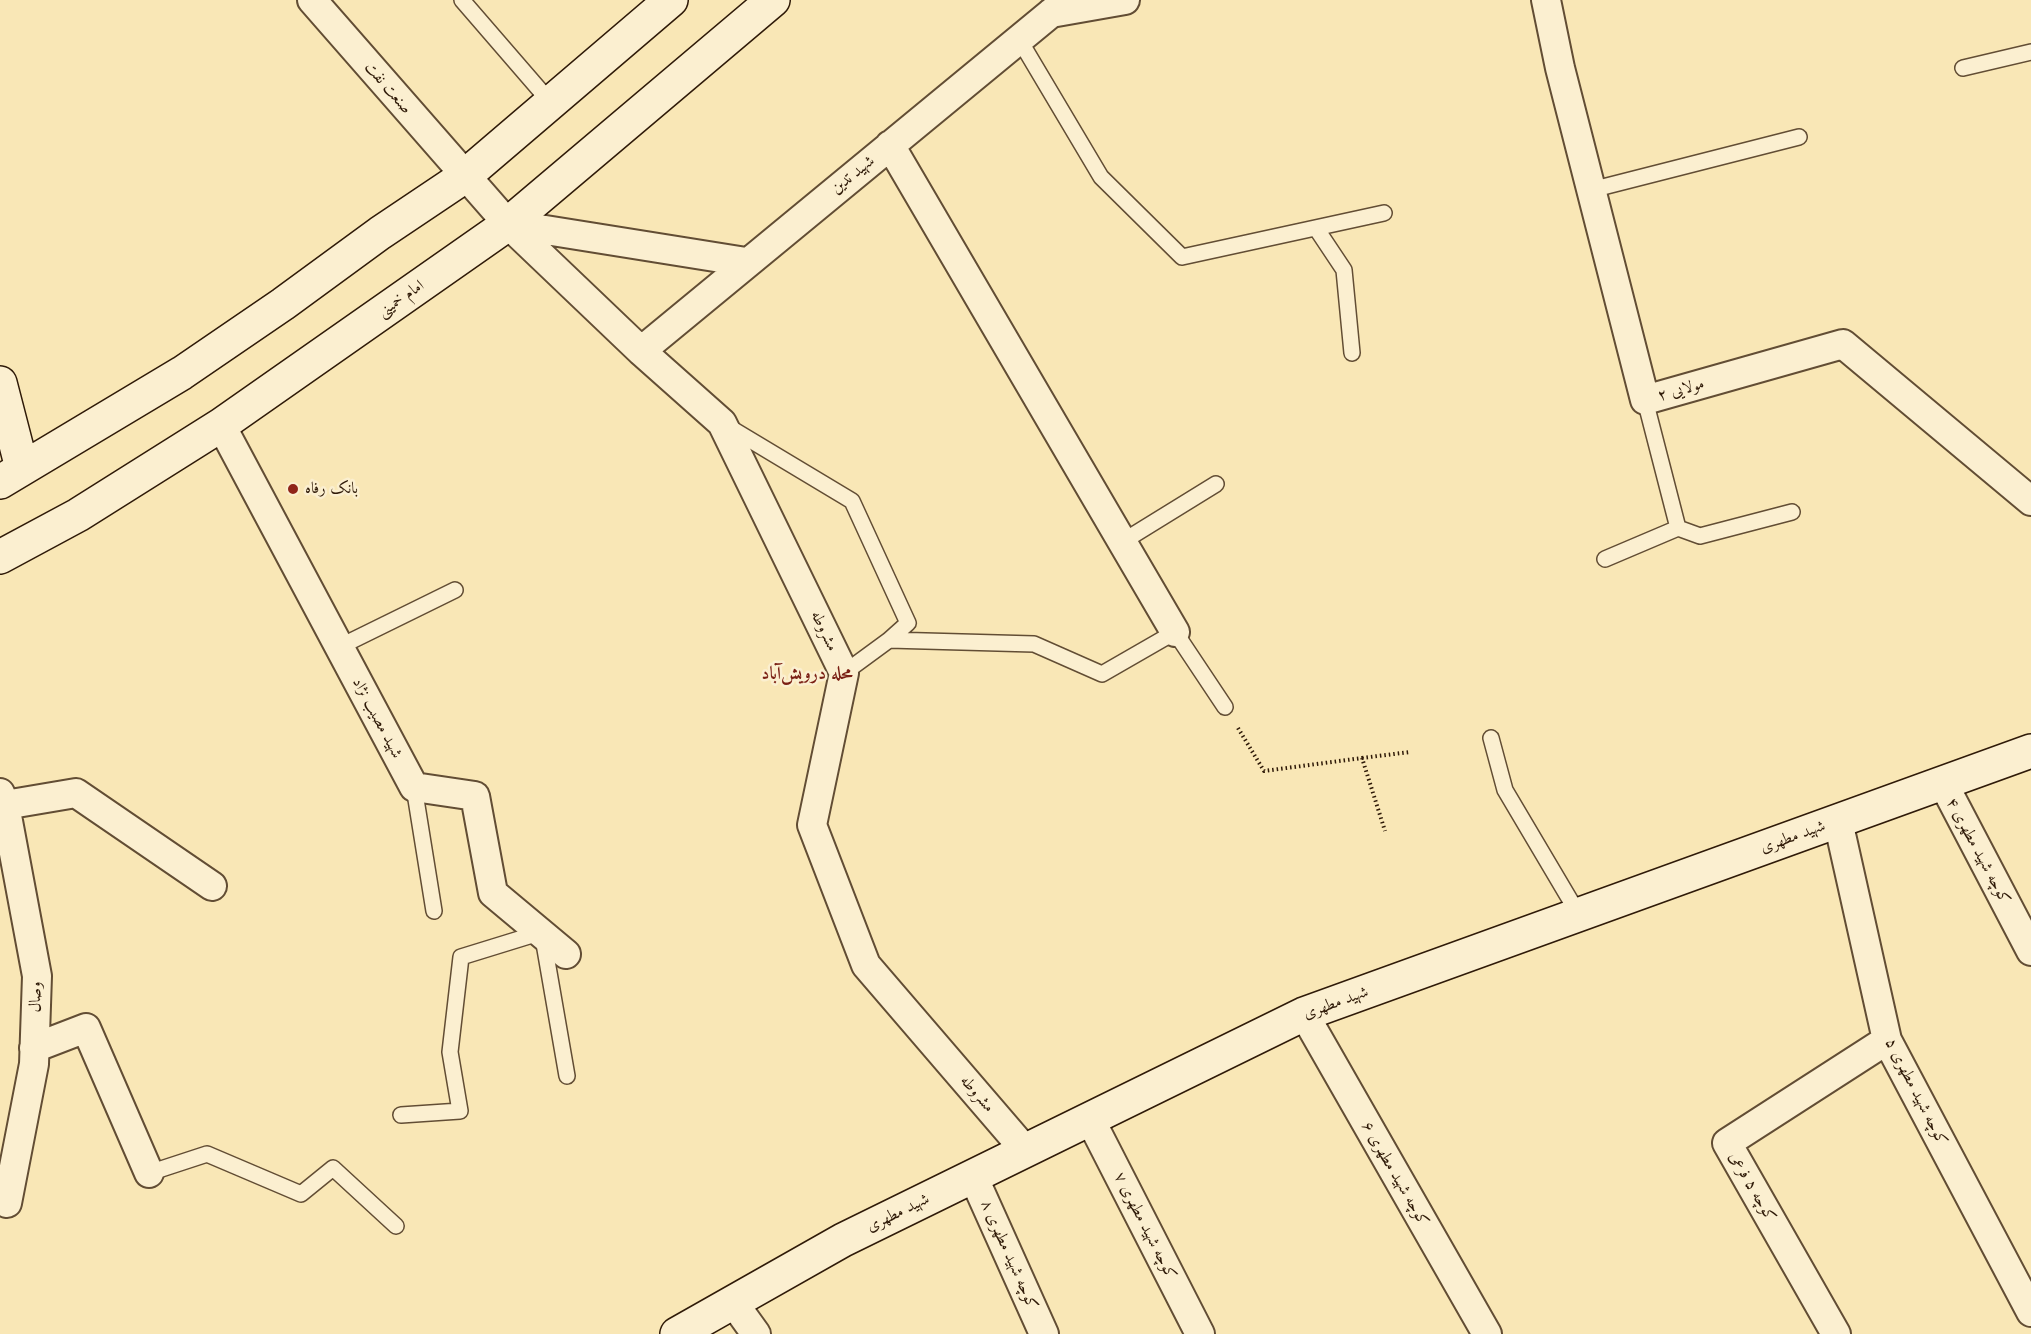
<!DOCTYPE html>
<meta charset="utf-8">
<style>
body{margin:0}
canvas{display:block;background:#f9e7b6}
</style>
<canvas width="2031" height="1334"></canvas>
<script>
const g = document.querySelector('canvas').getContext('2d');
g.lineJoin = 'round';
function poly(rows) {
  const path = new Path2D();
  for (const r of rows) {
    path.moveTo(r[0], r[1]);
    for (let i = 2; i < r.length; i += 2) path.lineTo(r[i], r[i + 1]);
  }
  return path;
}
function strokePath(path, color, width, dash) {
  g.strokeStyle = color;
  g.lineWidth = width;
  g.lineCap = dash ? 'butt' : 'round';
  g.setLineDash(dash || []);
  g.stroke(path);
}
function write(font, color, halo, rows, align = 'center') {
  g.font = font + ' "Old Standard TT",Amiri,serif';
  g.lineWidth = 5;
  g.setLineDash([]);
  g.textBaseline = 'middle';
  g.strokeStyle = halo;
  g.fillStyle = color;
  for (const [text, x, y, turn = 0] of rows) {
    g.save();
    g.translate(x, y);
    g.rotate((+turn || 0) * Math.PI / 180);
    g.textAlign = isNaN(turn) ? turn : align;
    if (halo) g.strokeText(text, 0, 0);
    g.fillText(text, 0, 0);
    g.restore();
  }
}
const path = poly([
 [1238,728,1264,771,1362,758,1385,831],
 [1362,758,1410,752]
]);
const lane = poly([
 [462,0,551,103],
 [1019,39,1101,177,1182,257,1384,213],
 [1963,68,2031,52],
 [1591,190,1799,137],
 [1316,228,1344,270,1352,353],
 [727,426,852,501,908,623,889,640,844,673],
 [1678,528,1700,536,1792,512],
 [1122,542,1216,484],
 [1605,559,1678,528,1645,400],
 [889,640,1034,644,1102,674,1175,632,1225,707],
 [339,647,455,590],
 [1491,738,1505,790,1579,915],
 [414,787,434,911],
 [401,1115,460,1111,450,1052,461,957,542,932,567,1076],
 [149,1173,207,1154,301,1194,333,1168,396,1226]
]);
const street = poly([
 [312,0,508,224,641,351,722,423,844,673,812,825,866,965,1025,1150],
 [1546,0,1560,68,1645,400,1843,344,2031,501],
 [1051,13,1125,0],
 [890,145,1175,632],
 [508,224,746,262],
 [641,351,1067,0],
 [221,425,414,787,475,796,493,893,566,954],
 [1943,783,2031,951],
 [0,793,5,805,37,976,34,1064,7,1203],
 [5,805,76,793,212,886],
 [1838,821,1887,1040,2031,1312],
 [1304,1014,1487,1334],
 [34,1048,86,1028,149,1173],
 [1090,1119,1200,1334],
 [973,1176,1044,1334],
 [733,1302,756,1334],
 [1836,1334,1727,1143,1887,1040]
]);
const secondary = poly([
 [0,383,22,468],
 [0,482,182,373,283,304,380,233,465,176,671,0],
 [0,557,78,515,221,425,508,224,773,0],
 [677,1334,843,1240,1304,1014,2031,751]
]);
const markers = [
 [293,489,6,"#8f2418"]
];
const streetNames = [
 ["صنعت نفت",388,88,49],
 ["شهید تدین",853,175,-39],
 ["امام خمینی",401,299,-35],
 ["مولایی ۲",1681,390,-16],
 ["مشروطه",824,631,64],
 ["شهید مصیب نژاد",377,718,62],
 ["شهید مطهری",1793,837,-20],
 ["کوچه شهید مطهری ۴",1978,851,62],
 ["وصال",36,997,-89],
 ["شهید مطهری",1336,1003,-20],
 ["کوچه شهید مطهری ۵",1916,1092,63],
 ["مشروطه",977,1094,49],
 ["کوچه شهید مطهری ۶",1395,1174,60],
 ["کوچه ۵ فرعی",1752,1187,60],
 ["شهید مطهری",898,1213,-26],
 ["کوچه شهید مطهری ۷",1145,1226,63],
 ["کوچه شهید مطهری ۸",1009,1255,66]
];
const poiNames = [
 ["بانک رفاه",305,489]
];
const neighbourhoodNames = [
 ["محله درویش‌آباد",807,674]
];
strokePath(lane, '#624d34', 18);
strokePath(street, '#624d34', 32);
strokePath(secondary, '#2f1a08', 36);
strokePath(path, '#2f1a08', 4, [1.5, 3]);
strokePath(lane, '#fbefd0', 15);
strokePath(street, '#fbefd0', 28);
strokePath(secondary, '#fbefd0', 33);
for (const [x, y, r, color] of markers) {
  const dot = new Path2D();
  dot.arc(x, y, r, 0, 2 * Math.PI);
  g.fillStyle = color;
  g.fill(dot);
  strokePath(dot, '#fbefd0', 2);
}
write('16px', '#2f1a08', '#fbefd0', streetNames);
write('16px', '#2f1a08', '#fbefd0', poiNames, 'left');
write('bold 18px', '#7a1f14', '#fbefd0', neighbourhoodNames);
</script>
